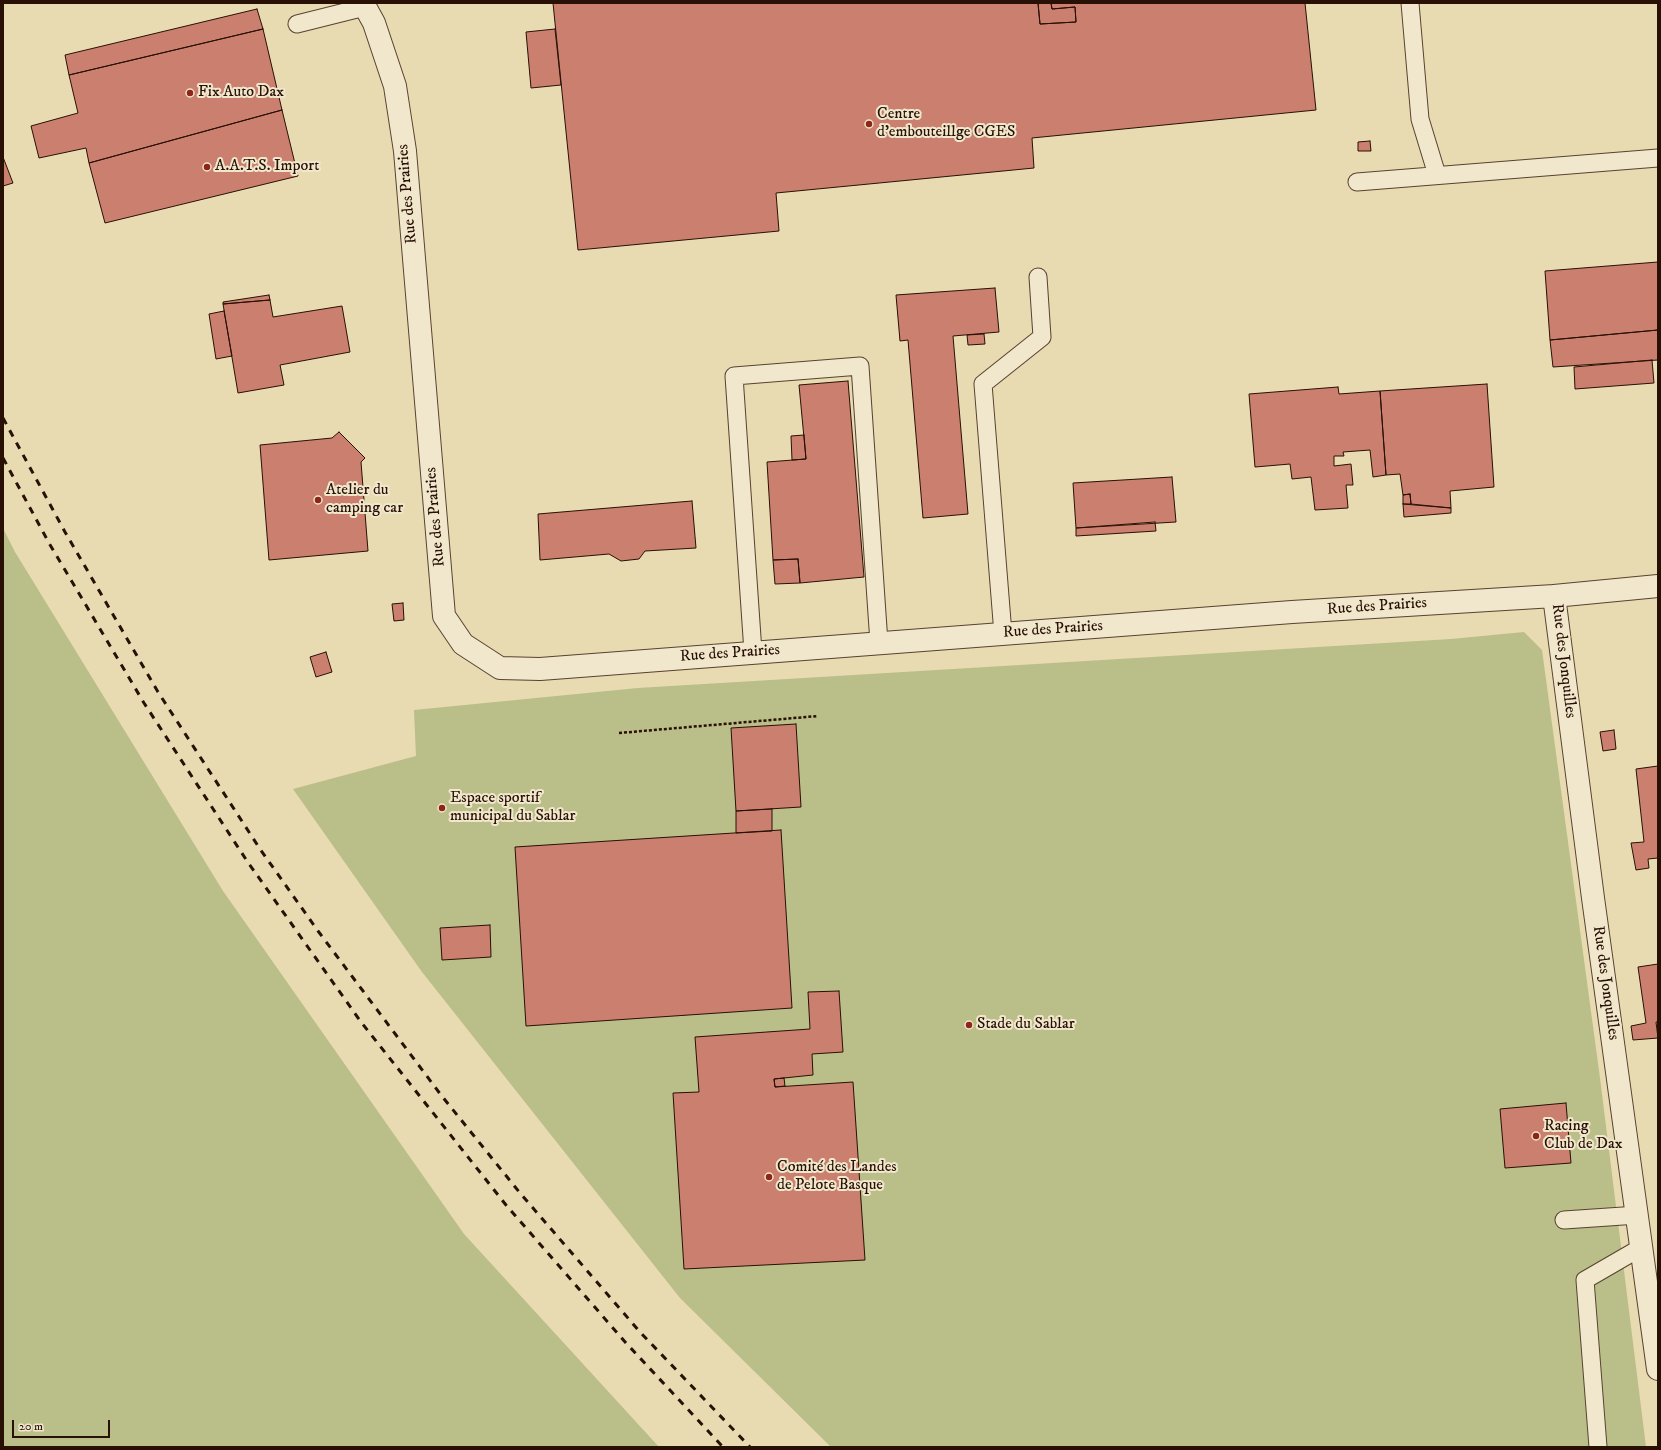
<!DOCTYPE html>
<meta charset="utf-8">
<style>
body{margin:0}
#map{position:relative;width:1661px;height:1450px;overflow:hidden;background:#e8dab1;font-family:"IM FELL DW Pica",serif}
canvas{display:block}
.frame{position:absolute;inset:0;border:4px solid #281005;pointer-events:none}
.scale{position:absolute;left:12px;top:1420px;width:98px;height:18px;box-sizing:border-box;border:2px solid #281005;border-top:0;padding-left:5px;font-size:12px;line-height:14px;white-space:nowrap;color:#281005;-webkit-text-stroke:3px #f0e7cc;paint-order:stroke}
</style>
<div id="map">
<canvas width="1661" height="1450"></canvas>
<div class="frame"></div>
<div class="scale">20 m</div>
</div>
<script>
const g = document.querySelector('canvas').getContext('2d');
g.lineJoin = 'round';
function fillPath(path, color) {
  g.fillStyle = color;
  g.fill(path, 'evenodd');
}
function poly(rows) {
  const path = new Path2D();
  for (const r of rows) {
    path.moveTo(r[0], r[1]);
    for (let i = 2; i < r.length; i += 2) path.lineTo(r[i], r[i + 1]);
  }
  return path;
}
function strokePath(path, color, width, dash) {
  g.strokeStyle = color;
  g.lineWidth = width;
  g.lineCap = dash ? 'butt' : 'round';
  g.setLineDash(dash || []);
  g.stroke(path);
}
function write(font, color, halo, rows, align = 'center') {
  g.font = font + ' "IM FELL DW Pica",serif';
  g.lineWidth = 4;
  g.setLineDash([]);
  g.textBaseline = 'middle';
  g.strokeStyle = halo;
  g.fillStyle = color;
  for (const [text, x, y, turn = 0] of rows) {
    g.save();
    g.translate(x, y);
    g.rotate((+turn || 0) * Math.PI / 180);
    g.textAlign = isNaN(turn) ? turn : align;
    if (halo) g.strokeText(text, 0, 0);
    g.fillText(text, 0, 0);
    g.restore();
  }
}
const green = poly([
 [3,528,15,552,223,891,464,1234,659,1447,3,1447],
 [1524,632,1542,650,1600,1078,1646,1447,831,1447,680,1298,422,972,293,789,416,756,414,710,638,688,1451,639]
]);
const building = poly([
 [553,3,1038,3,1040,24,1076,22,1075,7,1052,9,1051,3,1305,3,1316,110,1032,138,1034,168,776,193,779,231,578,250,553,3],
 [1038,3,1051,3,1052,9,1075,7,1076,22,1040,24,1038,3],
 [257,9,263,29,69,75,65,55,257,9],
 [263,29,282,110,89,163,86,148,39,158,31,126,78,113,69,75,263,29],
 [555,29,561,85,531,88,526,32,555,29],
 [282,110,298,176,105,223,89,163,282,110],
 [1370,141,1371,151,1358,151,1358,142,1370,141],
 [3,157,13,183,3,186,3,157],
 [1658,262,1658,330,1550,340,1545,271,1658,262],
 [995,288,999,332,953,336,968,514,923,518,908,340,900,341,896,295,995,288],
 [269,295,270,300,223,304,223,302,269,295],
 [270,300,273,317,342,306,350,352,280,365,284,385,238,393,223,304,270,300],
 [224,311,232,356,216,359,209,314,224,311],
 [1658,330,1658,360,1553,367,1550,340,1658,330],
 [984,334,985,344,968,345,967,335,984,334],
 [1652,360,1654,383,1575,389,1574,367,1652,360],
 [848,381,864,577,800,583,798,559,773,560,767,462,806,459,799,385,848,381],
 [1487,384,1494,487,1450,491,1451,508,1411,504,1410,494,1403,495,1400,474,1386,475,1380,391,1487,384],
 [1338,387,1339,394,1380,391,1386,475,1373,477,1370,450,1343,452,1344,456,1334,456,1334,466,1351,464,1353,485,1346,485,1348,508,1315,510,1311,477,1292,479,1290,464,1255,467,1249,394,1338,387],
 [339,432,365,458,361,462,368,551,269,560,260,445,332,438,339,432],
 [804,435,806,459,792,460,791,436,804,435],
 [1172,477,1176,522,1076,528,1073,483,1172,477],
 [1410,494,1411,504,1403,504,1403,495,1410,494],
 [692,501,696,548,645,551,639,559,621,561,609,554,540,560,538,514,692,501],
 [1403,504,1451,508,1451,513,1404,517,1403,504],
 [1155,522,1156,531,1076,536,1076,528,1155,522],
 [798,559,800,583,775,584,773,560,798,559],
 [403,603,404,620,394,621,392,604,403,603],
 [326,652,332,672,316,677,310,657,326,652],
 [796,724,801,807,736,811,731,728,796,724],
 [1614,730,1616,749,1603,751,1600,732,1614,730],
 [1658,766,1658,858,1648,859,1649,868,1636,870,1631,843,1644,842,1636,769,1658,766],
 [772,809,772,831,736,833,736,811,772,809],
 [781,830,792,1008,526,1026,515,847,781,830],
 [490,925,491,957,442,960,440,928,490,925],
 [1658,964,1658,1022,1656,1022,1658,1038,1633,1040,1631,1026,1646,1023,1638,967,1658,964],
 [839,991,843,1052,812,1054,813,1075,774,1079,775,1087,853,1082,865,1260,684,1269,673,1093,699,1092,695,1037,810,1029,808,992,839,991],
 [784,1078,785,1086,775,1087,774,1079,784,1078],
 [1566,1103,1571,1163,1505,1168,1500,1109,1566,1103]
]);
const path = poly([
 [619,733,818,716]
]);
const lane = poly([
 [1410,3,1420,119,1437,175],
 [297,24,365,7],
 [1357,182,1658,158],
 [1003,634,983,384,1042,337,1038,277],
 [753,652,734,376,860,366,879,643],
 [1564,1220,1638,1215],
 [1598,1447,1585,1280,1642,1247]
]);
const street = poly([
 [363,3,374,23,395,86,405,151,444,616,463,644,500,668,540,669,1292,612,1554,596,1658,586],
 [1554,596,1593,898,1658,1369]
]);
const rail = poly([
 [3,418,65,532,158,692,260,849,318,931,441,1095,520,1193,640,1332,750,1447],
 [3,458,49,543,144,703,247,861,361,1022,506,1205,626,1343,723,1447]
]);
const markers = [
 [190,93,4,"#8f2418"],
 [869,124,4,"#8f2418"],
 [207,167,4,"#8f2418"],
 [318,500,4,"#8f2418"],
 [442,808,4,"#8f2418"],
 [969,1025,4,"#8f2418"],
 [1536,1136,4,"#8f2418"],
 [769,1177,4,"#8f2418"]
];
const poiNames = [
 ["Fix Auto Dax",198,93],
 ["Centre",877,115],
 ["d'embouteillge CGES",877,133],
 ["A.A.T.S. Import",215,167],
 ["Atelier du",326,491],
 ["camping car",326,509],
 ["Espace sportif",450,799],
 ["municipal du Sablar",450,817],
 ["Stade du Sablar",977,1025],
 ["Racing",1544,1127],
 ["Club de Dax",1544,1145],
 ["Comité des Landes",777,1168],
 ["de Pelote Basque",777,1186]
];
const streetNames = [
 ["Rue des Prairies",408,194,-95],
 ["Rue des Prairies",436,517,-95],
 ["Rue des Prairies",1377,607,-4],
 ["Rue des Prairies",1053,630,-4],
 ["Rue des Prairies",730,654,-4],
 ["Rue des Jonquilles",1563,661,83],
 ["Rue des Jonquilles",1605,983,82]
];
fillPath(green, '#babe89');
fillPath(building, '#cb7f6f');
strokePath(building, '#281005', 1);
strokePath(lane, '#584230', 19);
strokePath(street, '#584230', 24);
strokePath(path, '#281005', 2.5, [3, 2]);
strokePath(lane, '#f0e7cc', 17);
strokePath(street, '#f0e7cc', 22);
strokePath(rail, '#281005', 3, [7, 7]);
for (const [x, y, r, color] of markers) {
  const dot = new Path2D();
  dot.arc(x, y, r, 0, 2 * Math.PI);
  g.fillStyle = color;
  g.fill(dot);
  strokePath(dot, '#f0e7cc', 1.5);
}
write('16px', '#281005', '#f0e7cc', poiNames, 'left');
write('16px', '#281005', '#f0e7cc', streetNames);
</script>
